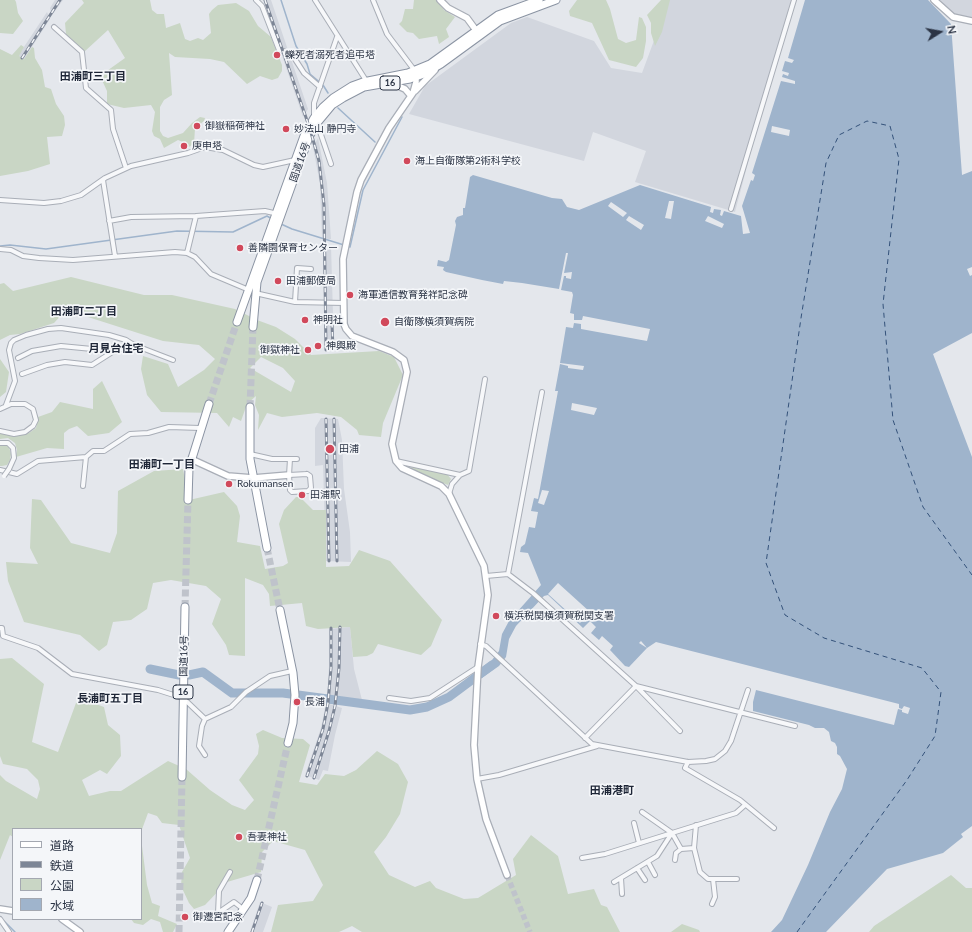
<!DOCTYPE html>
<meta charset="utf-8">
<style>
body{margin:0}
#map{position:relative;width:972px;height:932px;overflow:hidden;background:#e4e7ec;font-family:Lato,"Noto Sans JP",sans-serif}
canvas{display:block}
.legend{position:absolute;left:12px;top:828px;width:130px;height:92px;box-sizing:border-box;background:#f4f6f9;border:1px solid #a4a8b1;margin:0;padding:5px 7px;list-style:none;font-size:12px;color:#2b3445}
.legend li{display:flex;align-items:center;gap:8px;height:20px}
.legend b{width:20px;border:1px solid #a4a8b1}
.north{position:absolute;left:920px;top:12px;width:40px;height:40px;-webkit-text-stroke:3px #f4f6f9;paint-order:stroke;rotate:79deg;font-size:11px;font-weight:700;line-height:16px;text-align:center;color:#2b3445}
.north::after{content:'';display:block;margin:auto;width:14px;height:18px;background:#2b3445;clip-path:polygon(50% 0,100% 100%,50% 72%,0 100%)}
</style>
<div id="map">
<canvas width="972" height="932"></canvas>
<ul class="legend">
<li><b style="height:5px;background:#fff"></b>道路</li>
<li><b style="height:5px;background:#7d8696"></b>鉄道</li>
<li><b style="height:11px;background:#c9d6c5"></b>公園</li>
<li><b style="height:11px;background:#9fb4cc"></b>水域</li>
</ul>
<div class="north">N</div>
</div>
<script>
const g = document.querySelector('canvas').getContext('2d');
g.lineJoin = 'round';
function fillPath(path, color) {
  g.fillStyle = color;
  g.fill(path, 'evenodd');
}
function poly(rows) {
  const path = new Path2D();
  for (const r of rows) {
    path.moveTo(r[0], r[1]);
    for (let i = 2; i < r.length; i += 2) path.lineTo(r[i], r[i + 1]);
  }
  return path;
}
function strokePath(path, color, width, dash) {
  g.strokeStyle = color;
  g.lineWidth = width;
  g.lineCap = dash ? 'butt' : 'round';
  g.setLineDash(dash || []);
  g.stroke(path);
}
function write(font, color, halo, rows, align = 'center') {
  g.font = font + ' Lato,"Noto Sans JP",sans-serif';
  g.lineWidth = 3.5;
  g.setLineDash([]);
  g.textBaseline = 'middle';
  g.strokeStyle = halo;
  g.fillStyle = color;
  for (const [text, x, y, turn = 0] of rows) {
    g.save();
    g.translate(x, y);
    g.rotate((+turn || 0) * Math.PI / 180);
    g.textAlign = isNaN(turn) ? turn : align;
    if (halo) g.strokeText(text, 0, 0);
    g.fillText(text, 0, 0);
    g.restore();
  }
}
const built = poly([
 [55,0,63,0,52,15,50,8],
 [263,0,271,0,308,109,303,117],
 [669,0,791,0,735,212,635,182,646,151,593,132,584,161,409,114,425,86,511,23,527,17,594,41,611,68,642,73],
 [940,0,972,0,972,17,964,18,953,15],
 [47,12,50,19,24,59,18,56],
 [318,138,327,183,331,239,329,239,322,238,320,184,313,147],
 [323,244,331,246,334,349,325,350],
 [321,418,338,419,342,440,344,489,350,532,351,562,326,561,323,465,315,466,315,428],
 [350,627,354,669,362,700,355,702,327,698,329,667,329,629],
 [326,703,342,708,335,735,328,771,323,770,319,780,305,775,321,728],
 [260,902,272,907,263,932,250,932]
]);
const green = poly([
 [0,0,15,0,16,2,18,13,23,21,13,34,0,33],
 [82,0,150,0,152,10,157,14,164,14,166,28,180,23,185,39,190,41,198,38,203,40,211,33,209,14,212,10,218,5,236,3,249,11,258,26,271,37,282,65,282,71,278,78,272,80,260,76,247,84,224,62,210,59,175,57,169,53,172,95,164,100,160,107,160,131,163,136,168,138,183,133,192,123,200,117,205,118,204,121,195,128,194,144,185,149,183,142,178,140,164,148,160,139,154,136,152,131,155,112,151,105,124,108,107,104,107,91,101,78,104,76,104,73,125,58,108,30,84,52,66,34,65,23,84,3],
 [414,0,437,0,444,10,455,17,446,29,449,37,439,44,437,36,419,39,413,33,407,32,399,24,402,21,405,9,413,9],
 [577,0,606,0,610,9,618,39,626,43,636,40,639,17,642,18,646,27,646,41,643,58,636,67,609,60,592,23,570,16,569,11],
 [661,0,670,0,662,32,655,46,651,33,651,23,647,15],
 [21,45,24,47,19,56,24,59,32,47,34,48,35,58,42,70,45,87,51,89,56,104,64,116,65,125,62,136,47,137,50,164,28,171,0,176,0,49,12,55],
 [71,277,144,295,172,295,235,309,257,320,276,327,295,339,311,355,379,351,394,357,403,375,383,423,381,437,359,435,357,430,341,417,317,413,282,417,267,413,258,430,259,415,255,405,256,396,247,404,241,421,233,417,229,427,217,413,161,412,147,395,141,369,143,356,168,364,178,387,204,370,215,359,199,345,163,341,66,310,54,323,20,334,10,335,0,340,0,284,4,283,13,291],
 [261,357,283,368,295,381,291,392,250,368],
 [0,359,9,372,6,392,0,397],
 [102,381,122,422,109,433,88,436,77,426,69,429,64,433,64,449,47,448,16,457,17,450,15,443,8,438,0,439,0,433,19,435,29,433,36,428,38,417,52,412,60,402,93,409,93,389],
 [6,445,9,447,11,454,10,460,7,465,2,466,0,466,0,446],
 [411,467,447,474,451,479,448,485,409,470],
 [183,469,189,500,224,492,237,506,240,516,237,542,260,546,265,569,283,566,288,563,279,524,284,510,296,497,300,497,313,510,326,510,326,567,349,566,359,550,390,561,442,620,431,646,421,655,378,644,373,653,367,656,353,657,350,627,318,629,306,626,302,603,270,606,269,594,263,585,245,578,245,656,229,655,226,645,212,624,221,599,206,586,171,580,153,583,147,609,131,620,113,622,107,645,99,651,80,635,24,622,8,581,6,562,38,564,30,548,32,499,41,500,71,543,110,553,117,533,118,491,154,471],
 [12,658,44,684,32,742,58,752,76,703,85,700,104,707,108,725,120,735,121,756,107,774,100,770,82,780,89,796,110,791,121,791,168,761,186,769,210,790,232,805,245,810,254,800,239,780,258,754,259,746,256,734,263,730,282,738,303,739,310,745,299,782,317,785,325,774,344,776,356,770,377,751,398,764,408,782,400,814,386,837,374,852,389,875,415,887,430,881,436,888,464,899,478,898,516,875,513,859,531,835,558,856,568,894,594,889,601,905,607,907,620,932,362,932,352,926,339,932,271,932,278,905,313,901,323,885,305,850,273,841,262,852,261,872,227,882,205,905,194,909,189,903,181,886,182,872,190,858,179,825,162,823,157,816,148,813,141,832,141,829,13,829,13,837,10,835,0,860,0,775,6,781,37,799,40,789,38,780,27,769,3,764,0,756,0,659],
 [141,838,147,885,152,903,160,906,158,916,177,924,173,932,163,932,160,922,151,919,143,925,134,923,131,919,141,919],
 [951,875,966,888,972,888,972,932,869,932,874,926],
 [682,924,699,930,700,932,671,932]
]);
const water = poly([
 [805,0,928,0,951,24,962,175,972,171,972,267,967,269,970,276,972,275,972,333,933,354,972,457,972,826,961,834,963,837,943,853,887,869,826,932,771,932,782,920,808,865,830,812,842,789,847,769,840,756,837,754,837,747,835,743,831,741,829,732,824,728,815,728,809,725,753,711,753,702,756,690,894,725,898,709,902,710,902,712,908,714,910,708,904,706,902,709,899,708,899,704,656,642,647,648,641,641,639,643,647,648,629,667,625,666,610,650,613,646,602,636,599,640,591,633,596,627,590,621,583,628,548,595,544,596,516,626,509,639,506,657,499,666,482,678,482,667,492,660,499,651,502,634,509,621,541,585,528,553,520,552,521,547,525,544,529,527,535,528,538,512,531,511,534,498,538,499,558,391,555,391,560,364,568,366,568,368,583,370,584,366,560,363,566,327,573,328,574,323,581,324,581,329,647,341,650,329,583,316,582,320,574,320,574,314,570,313,573,295,572,292,561,290,564,276,566,276,566,278,571,279,572,272,564,273,568,253,566,253,559,289,522,283,504,281,503,284,482,280,446,272,443,270,444,267,437,266,438,260,446,262,449,260,456,225,455,221,457,217,463,215,463,208,465,208,470,177,473,175,552,198,562,199,567,207,579,210,640,185,711,207,710,212,713,213,714,209,721,210,720,215,722,216,724,211,741,216,743,234,750,233,742,206,751,180,753,181,755,175,752,173,781,81,795,84,795,81,782,77,783,74,788,76,789,73,782,71,785,61,792,63,794,60,788,58],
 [772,126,790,130,789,136,771,132],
 [669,201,674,201,671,219,665,218],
 [611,202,627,213,623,217,608,206],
 [629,216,644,225,641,230,626,220],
 [708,216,724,224,722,228,705,221],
 [572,403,597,408,594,415,571,410],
 [542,490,549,491,544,505,538,503],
 [558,583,590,612,580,623,548,594]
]);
const stream = poly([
 [281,0,296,46,307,64,310,74,323,85,328,93],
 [338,108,375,142],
 [281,224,292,229,344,245],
 [0,246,10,245,46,249,177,231,233,232,267,216,272,219],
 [347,246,350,247,363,190,402,117],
 [4,921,15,932]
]);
const river = poly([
 [150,669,179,675],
 [189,675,203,672,232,693,283,693,410,710,427,707,449,697,492,665]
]);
const ferry = poly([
 [797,932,907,780,935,736,941,692,922,668,824,638,785,615,766,563,801,318,826,163,839,135,867,121,890,126,899,159,883,304,893,420,923,507,972,575]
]);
const secondaryTunnel = poly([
 [507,875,530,932]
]);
const highwayTunnel = poly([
 [209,404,237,322],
 [250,407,253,327],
 [267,548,280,610],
 [185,607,188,500],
 [257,880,288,743],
 [179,932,182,777]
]);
const street = poly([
 [256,0,262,6,279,50,291,53,304,73,320,87],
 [315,0,367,82],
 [373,0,387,34,415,71],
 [54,27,82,52,86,88,111,110,113,129,126,168],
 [314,117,314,103,337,37],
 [317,123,331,164],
 [103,180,115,256],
 [0,200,44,203,61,201,81,195,105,178,131,166,188,153,205,147,223,150,254,165,263,167,295,160],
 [731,209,794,0],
 [109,221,131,217,196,216,265,211,278,214],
 [0,249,11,250,23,256,39,258,73,260,175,252,187,253,195,257,211,274,249,290],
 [187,253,196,216],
 [255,293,295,302,344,303],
 [295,302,297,268,311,269],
 [18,358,32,351,61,346,113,351],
 [22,374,47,365,65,362,92,365,114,351,134,345],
 [6,405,15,381,9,350,11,343,14,340,26,335,48,329,61,328,109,335,126,340,134,345,173,360],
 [0,409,11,404,25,404,33,409,36,420,33,426,25,432,14,434,0,431],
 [0,443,8,443,13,448,14,458,9,469],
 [250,454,272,459,297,459],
 [396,461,460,475],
 [0,470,17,474,38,461,86,457,93,451,104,451,130,434,148,433,169,427,200,428],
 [307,474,310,476,311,488,308,491,292,492,290,490,289,475,307,474],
 [289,475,290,459],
 [83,486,86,457],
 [449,494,452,484,460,475,469,471,485,379],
 [508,574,542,392],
 [486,576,508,574,533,593,636,686,680,731],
 [0,628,2,628,3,636,38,648,72,674,158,690,183,698,205,719],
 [480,644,486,646,592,744,688,762,706,761,715,759,725,751,731,741,748,690],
 [389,698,411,701,430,698,478,667],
 [585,738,636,686,795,726],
 [205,755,199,746,202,726,205,719,231,707,246,692,270,676,292,671],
 [688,762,685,768,740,800,774,828],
 [477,779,499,775,597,746],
 [634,823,639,843],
 [696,825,694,848,700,872,708,879,737,879],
 [672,833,681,849],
 [582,858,605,854,736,813,745,805],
 [675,860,676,853,681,849,694,848],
 [648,862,655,875],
 [637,868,645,880],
 [621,878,622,894],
 [614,882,657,856,672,833,642,812],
 [712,904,715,897,713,879],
 [218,913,219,891,230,872],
 [218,913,234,902,243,909],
 [0,919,9,932]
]);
const secondary = poly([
 [440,0,448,8,467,18,478,33],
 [934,0,953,17,972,21],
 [416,73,416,82,413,93,389,128,361,180,357,192,343,259,344,324,346,329,352,336,393,352,404,360,407,372,392,444,396,461,402,468,441,486,449,494,484,566,488,595,478,667,474,745,477,779,486,819,507,875],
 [392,83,405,89,411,96],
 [415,91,435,70],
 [191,459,228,476,253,478,289,475],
 [0,909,13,911],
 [62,919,80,932]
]);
const highway = poly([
 [237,322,304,136,314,118,323,107,333,98,352,86,363,82,408,73,430,64,498,15,539,0],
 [253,327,257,282,309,137,317,123,332,105,343,98,364,87,410,79,424,74,441,64,500,21,556,0],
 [250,407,250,459,267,548],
 [188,500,189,468,209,404],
 [280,610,293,673,295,695,293,723,288,743],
 [182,777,185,607],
 [228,932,251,898,257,880]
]);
const rail = poly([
 [265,0,310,129,319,161,324,205,326,350],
 [22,58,60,0],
 [332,323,333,349],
 [326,419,329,561],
 [334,419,337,561],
 [307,776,323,729,328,703,331,668,331,628],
 [314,778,329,731,335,706,339,668,340,627],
 [252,932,262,903]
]);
const streetBridge = poly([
 [4,476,9,469]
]);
const markers = [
 [277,55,4,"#d1495b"],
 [197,126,4,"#d1495b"],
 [286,129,4,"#d1495b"],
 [184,146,4,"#d1495b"],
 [407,161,4,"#d1495b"],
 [240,248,4,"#d1495b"],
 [278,281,4,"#d1495b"],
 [350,295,4,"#d1495b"],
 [305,320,4,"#d1495b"],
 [385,322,5,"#d1495b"],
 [318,346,4,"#d1495b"],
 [308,350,4,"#d1495b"],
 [330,449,5,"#d1495b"],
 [229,484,4,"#d1495b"],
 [302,495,4,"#d1495b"],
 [496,616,4,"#d1495b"],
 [297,702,4,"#d1495b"],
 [239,837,4,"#d1495b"],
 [185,917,4,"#d1495b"]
];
const shields = [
 [390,83,20],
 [183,692,20]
];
const shieldNames = [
 ["16",390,83],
 ["16",183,692]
];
const poiNames = [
 ["轢死者溺死者追弔塔",285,55],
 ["御嶽稲荷神社",205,126],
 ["妙法山 静円寺",294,129],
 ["庚申塔",192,146],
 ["海上自衛隊第2術科学校",415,161],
 ["善隣園保育センター",248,248],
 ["田浦郵便局",286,281],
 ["海軍通信教育発祥記念碑",358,295],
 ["神明社",313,320],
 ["自衛隊横須賀病院",394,322],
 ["神輿殿",326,346],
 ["御獄神社",300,350,"right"],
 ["田浦",339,449],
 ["Rokumansen",237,484],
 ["田浦駅",310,495],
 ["横浜税関横須賀税関支署",504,616],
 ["長浦",305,702],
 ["吾妻神社",247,837],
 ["御遷宮記念",193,917]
];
const streetNames = [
 ["国道16号",300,162,-70],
 ["国道16号",184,656,-89]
];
const neighbourhoodNames = [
 ["田浦町三丁目",93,76],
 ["田浦町二丁目",84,311],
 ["月見台住宅",116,348],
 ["田浦町一丁目",162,464],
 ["長浦町五丁目",110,698],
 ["田浦港町",612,790]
];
fillPath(built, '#d2d6de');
fillPath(green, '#c9d6c5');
fillPath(water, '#9fb4cc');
strokePath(stream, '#9fb4cc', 1.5);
strokePath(river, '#9fb4cc', 9);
strokePath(ferry, '#34527a', 1, [5, 4]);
strokePath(secondaryTunnel, '#bfc3cb', 5.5, [5.5, 3]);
strokePath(highwayTunnel, '#bfc3cb', 7, [7, 3.5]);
strokePath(street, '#a9aeb7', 6);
strokePath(secondary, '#a9aeb7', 8);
strokePath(highway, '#8b94a3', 9);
strokePath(street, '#f7f8fa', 4);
strokePath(secondary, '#fff', 5.5);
strokePath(highway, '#fff', 7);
strokePath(rail, '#7d8696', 3);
strokePath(rail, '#f4f6f9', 1.5, [4.5]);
strokePath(streetBridge, '#a9aeb7', 6, []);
strokePath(streetBridge, '#f7f8fa', 4);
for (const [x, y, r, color] of markers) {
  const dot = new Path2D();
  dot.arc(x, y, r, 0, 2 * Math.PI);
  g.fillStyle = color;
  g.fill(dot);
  strokePath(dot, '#f4f6f9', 1.5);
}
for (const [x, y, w] of shields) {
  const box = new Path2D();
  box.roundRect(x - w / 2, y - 7, w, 14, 3);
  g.fillStyle = '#f4f6f9';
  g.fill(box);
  strokePath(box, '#2b3445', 1);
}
write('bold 9px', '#2b3445', null, shieldNames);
write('10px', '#2b3445', '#f4f6f9', poiNames, 'left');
write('10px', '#2b3445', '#f4f6f9', streetNames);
write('bold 11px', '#1d2536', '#f4f6f9', neighbourhoodNames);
</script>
